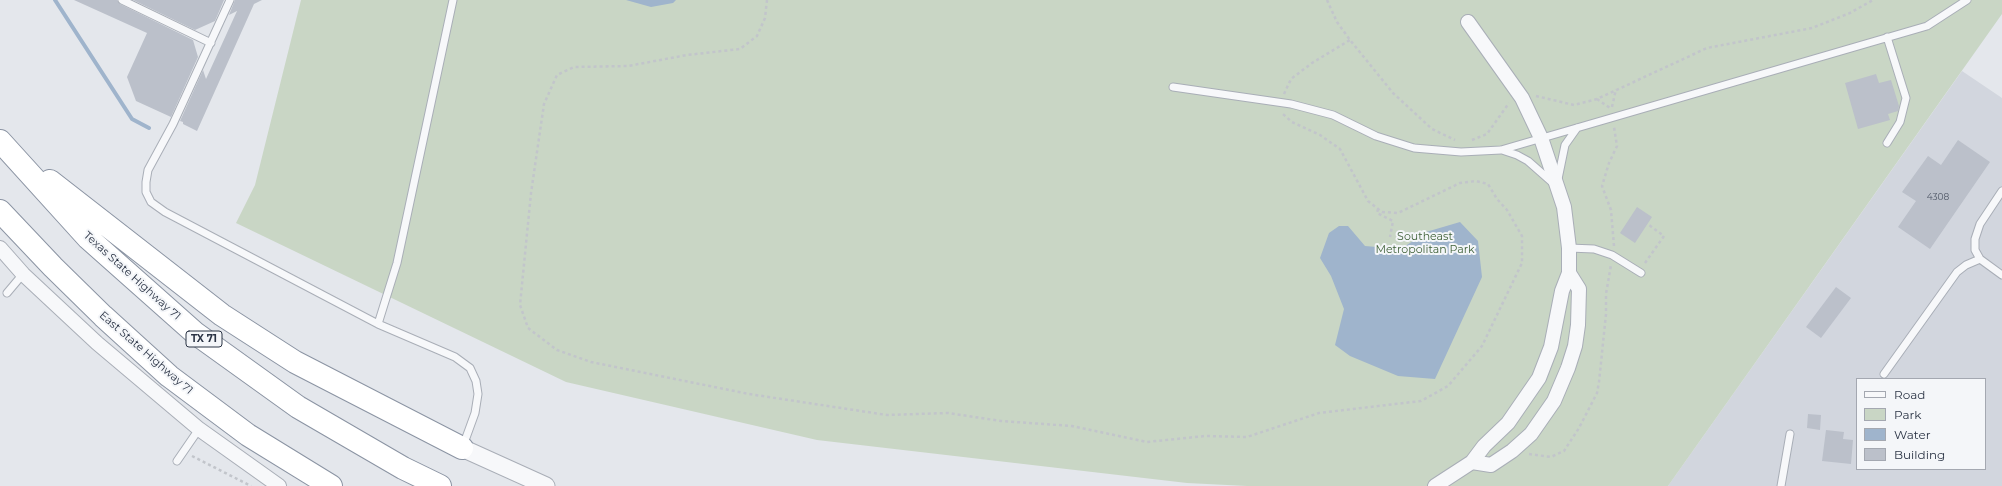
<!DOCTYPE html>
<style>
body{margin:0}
#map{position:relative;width:2002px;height:486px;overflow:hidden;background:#e4e7ec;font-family:Montserrat,sans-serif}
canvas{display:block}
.legend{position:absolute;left:1856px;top:378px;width:130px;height:92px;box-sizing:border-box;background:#f4f6f9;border:1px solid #a4a8b1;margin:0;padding:5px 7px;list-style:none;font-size:12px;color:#2b3445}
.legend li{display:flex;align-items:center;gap:8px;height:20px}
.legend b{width:20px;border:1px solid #a4a8b1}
</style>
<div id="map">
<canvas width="2002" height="486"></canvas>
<ul class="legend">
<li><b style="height:5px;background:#f7f8fa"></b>Road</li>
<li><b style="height:11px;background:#c9d6c5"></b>Park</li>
<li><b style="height:11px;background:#9fb4cc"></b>Water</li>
<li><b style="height:11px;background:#bbc0ca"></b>Building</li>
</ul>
</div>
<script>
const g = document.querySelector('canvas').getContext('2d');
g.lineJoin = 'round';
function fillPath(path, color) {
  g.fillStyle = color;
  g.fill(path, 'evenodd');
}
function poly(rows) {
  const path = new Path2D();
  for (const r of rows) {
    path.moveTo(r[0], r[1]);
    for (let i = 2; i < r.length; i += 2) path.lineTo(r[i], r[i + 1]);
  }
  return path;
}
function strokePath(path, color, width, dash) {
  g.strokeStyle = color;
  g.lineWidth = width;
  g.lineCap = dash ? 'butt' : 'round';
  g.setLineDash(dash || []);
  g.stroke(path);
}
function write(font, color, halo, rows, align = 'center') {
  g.font = font + ' Montserrat,sans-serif';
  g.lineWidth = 4;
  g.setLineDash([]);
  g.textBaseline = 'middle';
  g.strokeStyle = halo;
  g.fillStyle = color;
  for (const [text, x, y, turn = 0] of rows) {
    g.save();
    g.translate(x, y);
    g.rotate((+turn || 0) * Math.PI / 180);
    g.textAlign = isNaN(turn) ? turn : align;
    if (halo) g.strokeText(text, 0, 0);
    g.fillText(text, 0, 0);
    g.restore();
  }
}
const built = poly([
 [1962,71,2002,98,2002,486,1668,486],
 [1857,379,1985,379,1985,469,1857,469]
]);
const green = poly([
 [301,0,2002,0,2002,14,1668,486,1247,486,1187,483,817,440,566,382,236,223,255,185]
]);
const water = poly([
 [626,0,676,0,673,3,651,7],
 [1460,222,1478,241,1482,277,1435,379,1398,376,1350,356,1335,345,1344,309,1331,276,1320,258,1329,233,1339,226,1348,226,1365,246,1401,249,1426,232]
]);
const stream = poly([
 [55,0,132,119,149,128]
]);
const building = poly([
 [74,0,117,0,120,4,193,40,198,57,171,117,136,101,127,77,147,33],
 [133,0,224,0,215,21,195,30],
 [235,0,262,0,254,4,197,131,183,124,183,122,180,121,203,70,206,79,237,11,229,15],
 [1876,74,1879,83,1891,80,1899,106,1898,111,1888,114,1890,120,1858,129,1845,83],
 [1958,140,1990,162,1930,249,1898,227,1916,201,1902,192,1928,156,1941,165],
 [1637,207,1652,217,1635,243,1620,233],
 [1836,287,1851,298,1821,338,1806,327],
 [1808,414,1821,415,1820,430,1807,428],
 [1826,430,1844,432,1843,439,1853,440,1851,464,1822,461]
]);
const path = poly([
 [767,0,765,18,757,36,740,49,687,55,628,66,574,67,557,75,544,104,531,193,520,305,528,328,557,350,591,362,749,394,887,415,948,413,1001,421,1072,426,1147,442,1205,436,1247,437,1319,413,1421,401,1448,386,1482,346,1522,263,1522,236,1507,210,1497,199,1488,184,1476,181,1460,183,1398,213,1382,212,1368,201,1340,149,1320,135,1292,122,1283,114],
 [1327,0,1337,22,1350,40,1393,93,1432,129,1455,140],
 [1284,94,1291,79,1312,63,1350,40],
 [1536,96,1574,105,1597,99,1707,48,1812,28,1850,13,1873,0],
 [1597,99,1610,108],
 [1612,107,1616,89],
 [1472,140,1487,134,1509,103],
 [1378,209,1377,213,1393,221,1390,237],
 [1614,246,1611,210,1602,186,1609,163,1617,146,1614,127],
 [1645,263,1664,236,1649,225],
 [1529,454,1551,457,1564,451,1579,428,1597,393,1599,382,1606,314,1606,294,1611,265],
 [192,456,251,486]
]);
const service = poly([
 [122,0,211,43],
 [230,0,173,124,148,170,146,182,146,192,151,202,165,212,378,324,455,357,470,368,476,381,478,394,475,413,463,446],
 [1173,87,1291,104,1333,115,1376,136,1414,148,1461,152,1501,150,1927,26,1967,0],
 [1887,143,1900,122,1906,98,1887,37],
 [1502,150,1517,155,1528,161,1553,183],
 [1558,179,1565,145,1577,128],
 [2002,191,1980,224,1975,239,1975,250,1980,259,2002,275],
 [1569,248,1594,249,1612,255,1641,273],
 [7,293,23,274],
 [378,324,397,263,453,0],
 [1884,374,1957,272,1966,265,1980,259],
 [177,461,199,429],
 [1781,486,1790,434]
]);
const minor = poly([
 [0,248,23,274,97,343,199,429,279,486],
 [1472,462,1491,465,1512,451,1531,434,1554,401,1568,368,1575,346,1578,325,1579,289,1569,273],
 [1435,486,1472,462,1484,446,1508,423,1539,378,1551,347,1562,291,1569,273,1569,248,1564,207,1541,138,1522,98,1468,22]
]);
const tertiary = poly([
 [462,448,546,486]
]);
const motorway = poly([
 [0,141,88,238,195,333,298,407,403,468,440,486],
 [50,181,222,315,295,362,462,448],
 [0,211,53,267,103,316,169,376,248,435,331,486]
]);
const numberNames = [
 ["4308",1938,197]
];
const shields = [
 [204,339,36]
];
const shieldNames = [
 ["TX 71",204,339]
];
const parkNames = [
 ["Southeast",1425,237],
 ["Metropolitan Park",1425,250]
];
const streetNames = [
 ["Texas State Highway 71",132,276,42],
 ["East State Highway 71",146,353,41]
];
fillPath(built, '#d2d6de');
fillPath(green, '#c9d6c5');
fillPath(water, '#9fb4cc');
strokePath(stream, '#9fb4cc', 4);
fillPath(building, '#bbc0ca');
strokePath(service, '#a9aeb7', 9);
strokePath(minor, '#a9aeb7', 16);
strokePath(tertiary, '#a9aeb7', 19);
strokePath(motorway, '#8b94a3', 24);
strokePath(path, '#c2c5cb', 2.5, [3, 3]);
strokePath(service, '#f7f8fa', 7);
strokePath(minor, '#f7f8fa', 14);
strokePath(tertiary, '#f7f8fa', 17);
strokePath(motorway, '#fff', 22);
write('9px', '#4f5766', null, numberNames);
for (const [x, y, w] of shields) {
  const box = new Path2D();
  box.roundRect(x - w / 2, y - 8, w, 16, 3);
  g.fillStyle = '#f4f6f9';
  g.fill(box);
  strokePath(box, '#2b3445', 1);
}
write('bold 10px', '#2b3445', null, shieldNames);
write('11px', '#3f6138', '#f4f6f9', parkNames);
write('11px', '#2b3445', '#f4f6f9', streetNames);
</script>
